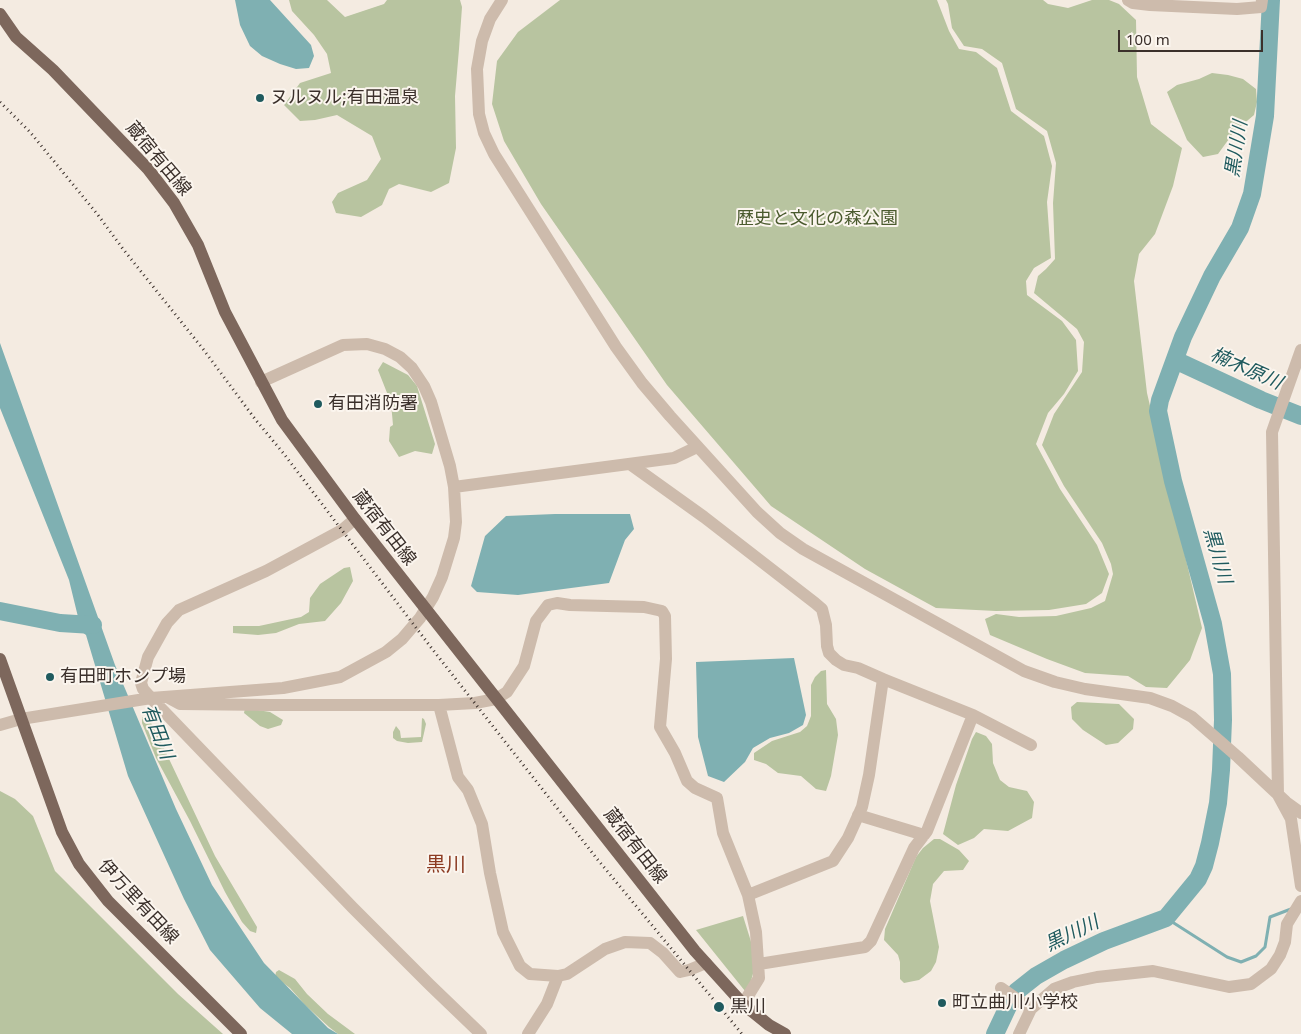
<!DOCTYPE html>
<meta charset="utf-8">
<style>
body{margin:0}
#map{position:relative;width:1301px;height:1034px;overflow:hidden;background:#f4ebe1;font-family:"Noto Sans",sans-serif}
canvas{display:block}
.scale{position:absolute;left:1118px;top:30px;width:145px;height:22px;box-sizing:border-box;border:2px solid #3b302b;border-top:0;padding-left:6px;font-size:15px;line-height:18px;white-space:nowrap;color:#3b302b;-webkit-text-stroke:4px #fbf5ee;paint-order:stroke}
</style>
<div id="map">
<canvas width="1301" height="1034"></canvas>
<div class="scale">100 m</div>
</div>
<script>
const g = document.querySelector('canvas').getContext('2d');
g.lineJoin = 'round';
function fillPath(path, color) {
  g.fillStyle = color;
  g.fill(path, 'evenodd');
}
function poly(rows) {
  const path = new Path2D();
  for (const r of rows) {
    path.moveTo(r[0], r[1]);
    for (let i = 2; i < r.length; i += 2) path.lineTo(r[i], r[i + 1]);
  }
  return path;
}
function strokePath(path, color, width, dash) {
  g.strokeStyle = color;
  g.lineWidth = width;
  g.lineCap = dash ? 'butt' : 'round';
  g.setLineDash(dash || []);
  g.stroke(path);
}
function write(font, color, halo, rows, align = 'center') {
  g.font = font + ' "Noto Sans","Noto Sans JP",sans-serif';
  g.lineWidth = 4;
  g.setLineDash([]);
  g.textBaseline = 'middle';
  g.strokeStyle = halo;
  g.fillStyle = color;
  for (const [text, x, y, turn = 0] of rows) {
    g.save();
    g.translate(x, y);
    g.rotate((+turn || 0) * Math.PI / 180);
    g.textAlign = isNaN(turn) ? turn : align;
    if (halo) g.strokeText(text, 0, 0);
    g.fillText(text, 0, 0);
    g.restore();
  }
}
const green = poly([
 [289,0,327,0,345,17,384,4,387,0,460,0,462,7,459,49,455,96,456,148,449,183,431,192,399,184,389,189,382,205,361,217,336,213,332,202,338,193,367,180,381,159,372,136,337,115,315,120,300,121,284,105,300,83,331,73,327,54,314,35,292,11],
 [560,0,937,0,949,31,959,49,976,52,997,68,1011,111,1044,136,1052,166,1047,202,1051,258,1034,268,1026,281,1027,295,1062,321,1076,340,1078,371,1064,394,1048,413,1036,444,1060,489,1097,545,1109,574,1102,593,1086,604,1049,610,996,611,936,608,865,569,771,506,667,385,541,204,504,141,492,104,497,61,518,32],
 [946,0,1043,0,1048,4,1068,8,1092,0,1109,0,1119,4,1136,20,1137,77,1151,124,1182,148,1173,186,1155,234,1139,254,1134,281,1147,393,1202,628,1190,660,1167,688,1146,687,1128,676,1085,673,1047,659,990,635,985,619,996,614,1019,617,1056,616,1091,608,1105,601,1113,574,1111,564,1102,543,1064,486,1042,445,1054,414,1082,372,1084,342,1077,329,1034,293,1038,276,1046,269,1055,259,1053,203,1056,163,1047,131,1016,109,1002,63,982,49,964,46,952,28,948,4],
 [1212,73,1228,75,1243,79,1256,89,1257,102,1254,115,1234,132,1218,154,1203,157,1187,140,1167,92,1177,85,1199,79],
 [383,362,408,375,417,386,435,444,432,454,415,451,399,457,389,441,390,427,393,425,391,403,378,370],
 [350,567,353,581,341,603,325,621,299,624,276,633,258,635,233,633,233,626,259,626,301,617,309,612,310,598,320,584,344,568],
 [826,670,827,704,836,719,838,735,831,776,826,791,816,789,801,776,778,773,766,764,754,760,754,753,772,741,800,732,807,726,811,716,811,685,815,677,821,671],
 [1077,702,1119,704,1134,719,1133,729,1118,743,1106,745,1083,730,1072,719,1071,707],
 [245,708,270,712,283,720,281,725,268,729,260,726,244,713],
 [142,717,148,717,161,742,215,856,257,927,256,933,250,931,242,922,225,892,190,821,156,758,142,723],
 [422,718,424,719,426,724,422,742,408,743,397,741,393,738,393,732,396,726,400,731,401,738,421,737],
 [976,732,986,736,992,744,993,763,1000,780,1009,787,1027,791,1034,802,1032,818,1008,831,984,829,974,838,958,845,943,834,956,785,972,739],
 [0,791,15,799,33,816,55,871,178,994,223,1034,0,1034],
 [934,839,940,839,959,850,969,861,963,870,944,871,933,884,930,901,939,947,936,962,931,971,919,980,904,983,900,979,900,962,898,955,884,940,885,929,916,857,923,848],
 [743,916,753,948,754,970,751,981,745,991,696,930],
 [279,970,295,979,307,994,328,1014,355,1034,338,1034,329,1027,305,1005,290,988,275,977,276,972]
]);
const water = poly([
 [235,0,270,0,311,45,314,56,309,68,296,69,280,64,262,56,250,46,240,25],
 [0,343,115,665,176,809,212,885,264,963,328,1028,338,1034,292,1034,260,1008,210,950,184,899,128,776,86,635,78,629,79,621,69,580,0,408],
 [555,514,630,514,634,529,625,540,609,583,518,595,477,592,471,586,485,536,506,516],
 [794,658,806,715,803,725,789,733,770,738,753,748,745,762,724,782,708,776,698,737,696,662]
]);
const stream = poly([
 [1166,918,1227,957,1241,962,1256,956,1265,947,1270,917,1291,909]
]);
const river = poly([
 [1175,360,1261,400,1301,416],
 [0,611,60,623,93,625],
 [995,1034,1012,998,1017,991,1036,976,1064,960,1104,941,1166,918,1198,879,1204,866,1210,843,1218,803,1221,770,1223,720,1222,674,1213,624,1173,481,1158,411,1160,400,1183,337,1212,276,1240,228,1252,194,1265,116,1271,0]
]);
const minor = poly([
 [502,0,490,19,482,41,477,69,479,114,484,133,494,154,616,347,642,383,670,416,757,512,780,533,803,549,1024,671,1055,682,1085,689,1150,698,1172,706,1192,717,1238,757,1286,802,1301,813],
 [1128,0,1133,3,1150,5,1237,9,1261,7,1262,0],
 [1301,350,1272,432,1278,795,1291,819,1301,886],
 [630,464,704,517,815,603,822,609,826,625,827,646,829,653,836,660,844,665,858,668,883,679],
 [454,487,674,458,697,447],
 [355,519,342,530,266,571,179,610,167,623,148,657,141,683,143,689,151,698,353,908,430,985,481,1034],
 [169,698,180,704,269,705,439,705,475,703,496,699,507,692,524,666,536,621,548,605,557,603,570,605,644,607,662,611,665,616,666,659,660,727,675,753,687,781,695,788,717,798,723,833,748,895],
 [439,705,458,777,468,790,482,824,490,873,503,932,520,966,530,974,558,976],
 [0,725,21,719,151,698,283,688,340,677,386,652,402,639,420,618,433,597,442,577,454,538,456,522,454,487,450,466,431,402,424,386,412,368,400,357,385,349,367,344,343,345,261,382],
 [858,815,924,835],
 [759,964,865,947,871,941,914,848,927,831,973,715],
 [1001,988,1031,1009],
 [743,1004,759,978,756,932,748,895,833,861,848,838,862,807,869,775,883,679,973,715,1031,745],
 [528,1034,547,1004,558,976,567,974,605,949,625,942,650,943,663,953,680,972,689,970,706,963],
 [1019,1034,1031,1009,1054,989,1073,982,1097,977,1153,971,1229,987,1251,984,1271,969,1280,955,1285,942,1287,924,1301,901]
]);
const major = poly([
 [0,14,16,37,53,70,148,169,174,203,198,245,225,312,282,420,355,519,695,951,743,1004,769,1025,785,1034],
 [0,659,62,832,79,864,108,901,241,1034]
]);
const rail = poly([
 [0,102,30,132,98,215,123,249,203,349,255,419,284,454,433,650,598,860,742,1034]
]);
const markers = [
 [260,98,5,"#1f5a5e"],
 [318,404,5,"#1f5a5e"],
 [50,677,5,"#1f5a5e"],
 [942,1003,5,"#1f5a5e"],
 [719,1007,6,"#1f5a5e"]
];
const poiNames = [
 ["ヌルヌル;有田温泉",270,98],
 ["有田消防署",328,404],
 ["有田町ホンプ場",60,677],
 ["町立曲川小学校",952,1003],
 ["黒川",730,1007]
];
const streetNames = [
 ["蔵宿有田線",158,159,50],
 ["蔵宿有田線",384,528,52],
 ["蔵宿有田線",635,846,52],
 ["伊万里有田線",138,902,47]
];
const parkNames = [
 ["歴史と文化の森公園",817,219]
];
const waterNames = [
 ["黒川川",1237,149,-81],
 ["楠木原川",1246,369,24],
 ["黒川川",1217,556,74],
 ["有田川",157,732,69],
 ["黒川川",1072,934,-26]
];
const quarterNames = [
 ["黒川",446,865]
];
fillPath(green, '#b8c4a0');
fillPath(water, '#7fb0b2');
strokePath(stream, '#7fb0b2', 3);
strokePath(river, '#7fb0b2', 18);
strokePath(minor, '#cdbbac', 12);
strokePath(major, '#7d675c', 12);
strokePath(rail, '#3b302b', 3, [1, 4]);
for (const [x, y, r, color] of markers) {
  const dot = new Path2D();
  dot.arc(x, y, r, 0, 2 * Math.PI);
  g.fillStyle = color;
  g.fill(dot);
  strokePath(dot, '#fbf5ee', 2);
}
write('18px', '#3b302b', '#fbf5ee', poiNames, 'left');
write('18px', '#3b302b', '#fbf5ee', streetNames);
write('18px', '#4a5a2e', '#fbf5ee', parkNames);
write('italic 19px', '#1f5a5e', '#fbf5ee', waterNames);
write('20px', '#8c3b22', '#fbf5ee', quarterNames);
</script>
